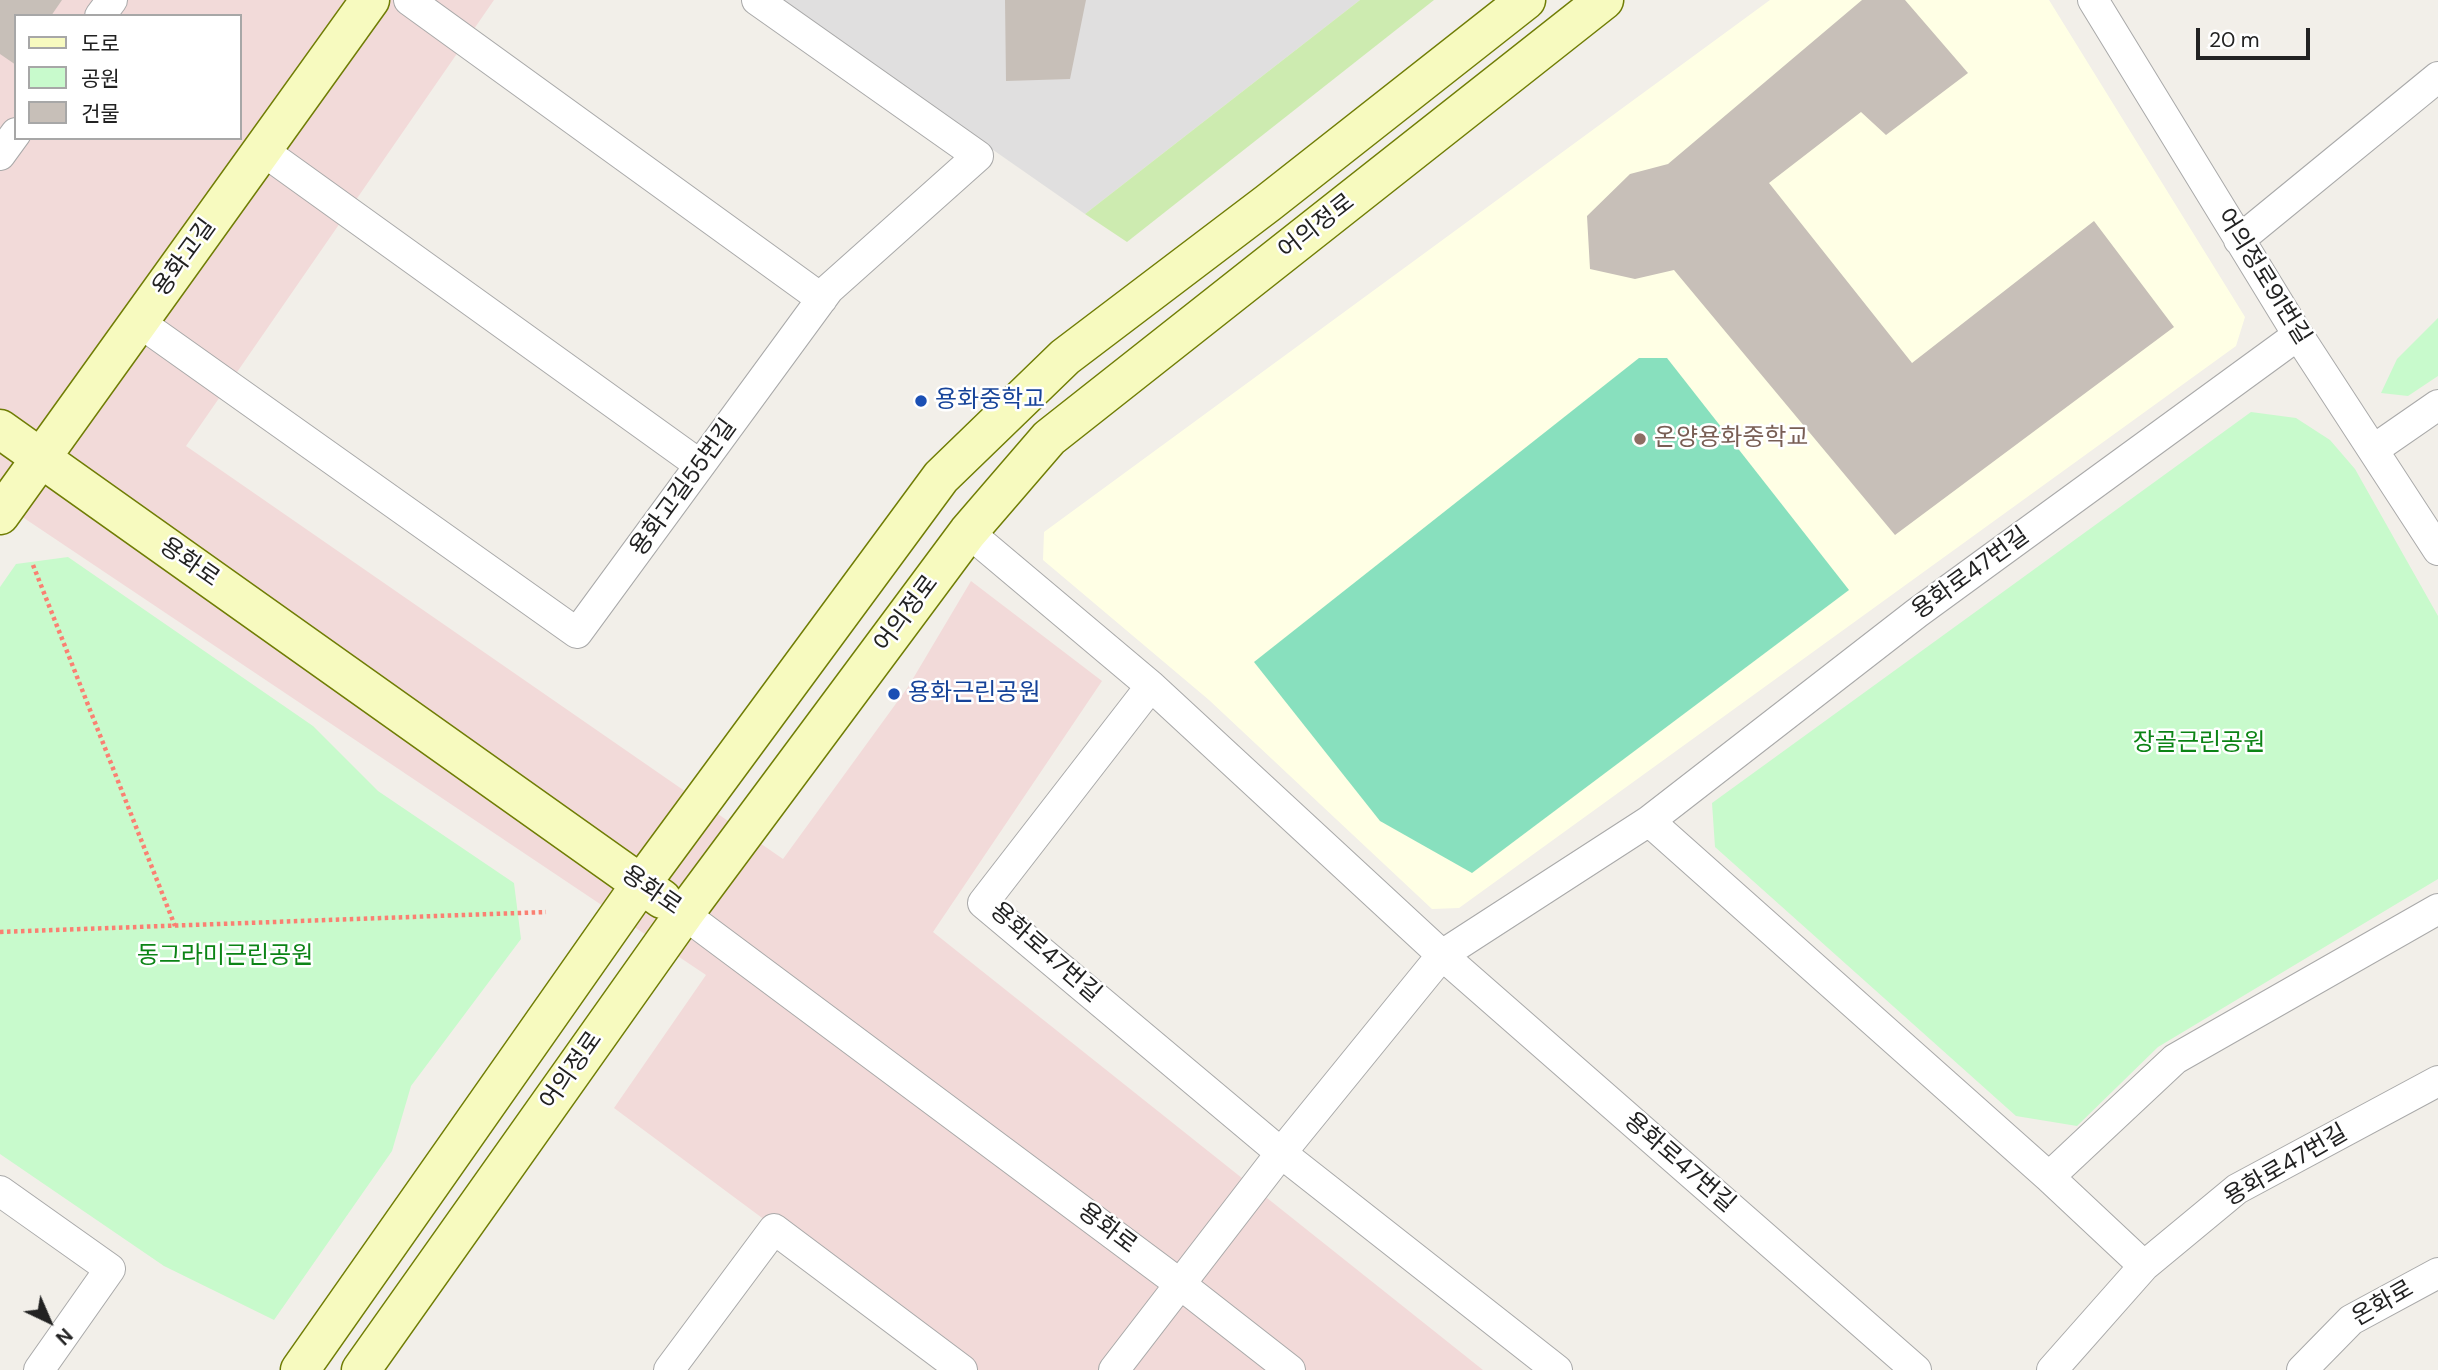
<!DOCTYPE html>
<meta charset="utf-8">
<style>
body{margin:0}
#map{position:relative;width:2438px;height:1370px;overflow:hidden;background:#f2efe9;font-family:"DM Sans","Noto Sans KR",sans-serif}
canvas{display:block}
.legend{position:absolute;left:14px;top:14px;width:228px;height:126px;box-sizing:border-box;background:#fff;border:2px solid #a7a7a7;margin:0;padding:9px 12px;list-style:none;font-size:21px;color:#222}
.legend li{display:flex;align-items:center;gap:14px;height:35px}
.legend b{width:35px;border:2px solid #a7a7a7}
.north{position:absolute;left:14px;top:1286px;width:70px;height:70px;-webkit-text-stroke:5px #fff;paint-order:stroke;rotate:136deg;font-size:19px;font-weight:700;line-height:28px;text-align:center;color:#222}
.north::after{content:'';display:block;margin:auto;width:24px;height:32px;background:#222;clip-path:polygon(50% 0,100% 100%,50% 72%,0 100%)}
.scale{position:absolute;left:2196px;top:28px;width:114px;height:32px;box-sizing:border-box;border:4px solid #222;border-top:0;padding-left:9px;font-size:21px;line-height:24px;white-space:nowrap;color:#222;-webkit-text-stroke:5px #fff;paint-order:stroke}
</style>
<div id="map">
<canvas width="2438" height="1370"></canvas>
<ul class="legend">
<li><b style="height:9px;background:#f7fabf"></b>도로</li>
<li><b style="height:19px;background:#c8facc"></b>공원</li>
<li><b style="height:19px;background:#c7bfb8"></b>건물</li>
</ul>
<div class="north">N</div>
<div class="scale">20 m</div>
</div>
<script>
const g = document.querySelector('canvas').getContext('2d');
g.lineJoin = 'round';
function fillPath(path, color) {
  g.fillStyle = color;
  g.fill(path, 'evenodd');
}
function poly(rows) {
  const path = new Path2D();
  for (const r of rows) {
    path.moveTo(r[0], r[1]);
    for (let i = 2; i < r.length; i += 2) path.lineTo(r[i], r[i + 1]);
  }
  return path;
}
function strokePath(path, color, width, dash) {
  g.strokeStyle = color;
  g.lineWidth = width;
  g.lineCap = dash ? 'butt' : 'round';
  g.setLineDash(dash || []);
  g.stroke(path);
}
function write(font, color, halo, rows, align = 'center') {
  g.font = font + ' "DM Sans","Noto Sans KR",sans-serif';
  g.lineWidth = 5;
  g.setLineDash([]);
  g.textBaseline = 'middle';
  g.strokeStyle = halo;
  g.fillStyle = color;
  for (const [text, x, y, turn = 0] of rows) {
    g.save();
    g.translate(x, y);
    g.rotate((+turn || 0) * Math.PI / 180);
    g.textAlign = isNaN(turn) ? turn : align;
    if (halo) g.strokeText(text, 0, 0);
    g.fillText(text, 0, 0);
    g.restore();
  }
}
const residential = poly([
 [778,0,1360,0,1085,214]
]);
const commercial = poly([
 [0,0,494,0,186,446,783,859,908,687,971,581,1102,681,933,932,1483,1370,967,1370,614,1108,706,975,0,502],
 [16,16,240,16,240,138,16,138]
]);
const education = poly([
 [1770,0,2049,0,2245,317,2236,346,1459,908,1432,909,1209,700,1043,560,1044,532]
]);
const grass = poly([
 [1360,0,1434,0,1127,242,1085,214]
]);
const park = poly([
 [2438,318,2438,376,2408,396,2381,393,2397,359],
 [2251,412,2296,418,2330,440,2355,469,2438,616,2438,879,2158,1047,2077,1126,2016,1116,1715,847,1712,803],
 [68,557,313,726,378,791,514,883,521,939,411,1086,392,1151,274,1320,164,1266,0,1154,0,587,16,564]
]);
const pitch = poly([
 [1639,358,1667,358,1849,590,1472,873,1380,821,1254,662]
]);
const building = poly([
 [0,0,62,0,51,16,16,16,16,65,0,54],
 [1005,0,1086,0,1070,79,1006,81],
 [1862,0,1905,0,1968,73,1886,135,1861,112,1769,183,1912,363,2094,221,2174,327,1895,535,1674,270,1635,279,1590,269,1587,216,1630,174,1668,164]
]);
const path = poly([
 [33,565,175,926],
 [0,932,546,912]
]);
const street = poly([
 [409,0,822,299],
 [2093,0,2298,335,2438,550],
 [100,16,112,0],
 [262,150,700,465],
 [0,155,16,133],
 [2239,240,2438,77],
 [139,322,577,633,829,289,978,156,757,0],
 [2373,450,2438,405],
 [968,532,1151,686,1442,955,1916,1370],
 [1151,686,983,903,1281,1153,1557,1370],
 [1649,821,2049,1177],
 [684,914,1180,1284,1290,1370],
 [0,1191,110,1269,39,1370],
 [2144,1266,2237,1189,2438,1081],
 [669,1370,774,1229,962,1370],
 [1114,1370,1281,1153,1442,955,1649,821,1917,613,2298,335],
 [2052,1370,2144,1266,2049,1177,2175,1059,2438,909],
 [2302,1370,2351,1320,2438,1273]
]);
const secondary = poly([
 [0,429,662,899],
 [0,515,370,0],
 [300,1370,641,884,941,477,1065,357,1268,203,1526,0],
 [361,1370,684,914,968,532,1049,438,1604,0]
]);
const markers = [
 [921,401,7,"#1a4fb4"],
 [1640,439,7,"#8d6e63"],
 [894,694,7,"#1a4fb4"]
];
const streetNames = [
 ["어의정로",1317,227,-38],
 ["용화고길",185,258,-54],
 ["어의정로91번길",2263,277,58],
 ["용화고길55번길",684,488,-54],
 ["용화로",189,563,35],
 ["용화로47번길",1971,574,-36],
 ["어의정로",907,614,-53],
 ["용화로",651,891,35],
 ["용화로47번길",1045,953,41],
 ["어의정로",572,1071,-55],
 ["용화로47번길",1679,1163,41],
 ["용화로47번길",2286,1166,-30],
 ["용화로",1107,1229,37],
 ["온화로",2383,1304,-30]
];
const transitNames = [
 ["용화중학교",935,401],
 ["용화근린공원",908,694]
];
const educationNames = [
 ["온양용화중학교",1654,439]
];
const parkNames = [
 ["장골근린공원",2199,744],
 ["동그라미근린공원",225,957]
];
fillPath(residential, '#e0dfdf');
fillPath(commercial, '#f2dad9');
fillPath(education, '#ffffe5');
fillPath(grass, '#cdebb0');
fillPath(park, '#c8facc');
fillPath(pitch, '#88e0be');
fillPath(building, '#c7bfb8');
strokePath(street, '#a9a9a9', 32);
strokePath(secondary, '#707d05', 41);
strokePath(path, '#fa8072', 4.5, [3.5, 3.5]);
strokePath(street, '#fff', 30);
strokePath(secondary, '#f7fabf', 38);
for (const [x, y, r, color] of markers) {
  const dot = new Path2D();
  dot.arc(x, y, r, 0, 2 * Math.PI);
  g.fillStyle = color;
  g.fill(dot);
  strokePath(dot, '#fff', 2.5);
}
write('24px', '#222', '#fff', streetNames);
write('24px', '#164399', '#fff', transitNames, 'left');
write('24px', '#785e54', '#fff', educationNames, 'left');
write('24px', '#0c8416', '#fff', parkNames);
</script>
